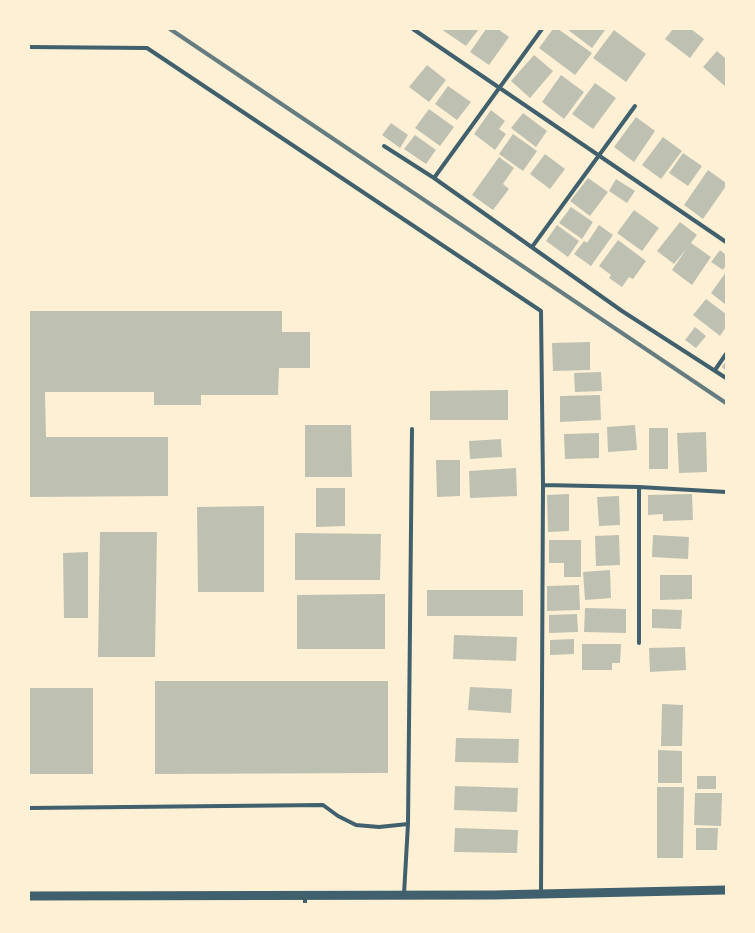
<!DOCTYPE html>
<style>
body{margin:0}
#map{position:relative;width:755px;height:933px;overflow:hidden;background:#fdf0d5;font-family:Raleway,sans-serif}
canvas{display:block}
.frame{position:absolute;inset:0;border:30px solid #fdf0d5;pointer-events:none}
</style>
<div id="map">
<canvas width="755" height="933"></canvas>
<div class="frame"></div>
</div>
<script>
const g = document.querySelector('canvas').getContext('2d');
g.lineJoin = 'round';
function fillPath(path, color) {
  g.fillStyle = color;
  g.fill(path, 'evenodd');
}
function poly(rows) {
  const path = new Path2D();
  for (const r of rows) {
    path.moveTo(r[0], r[1]);
    for (let i = 2; i < r.length; i += 2) path.lineTo(r[i], r[i + 1]);
  }
  return path;
}
function strokePath(path, color, width, dash) {
  g.strokeStyle = color;
  g.lineWidth = width;
  g.lineCap = dash ? 'butt' : 'round';
  g.setLineDash(dash || []);
  g.stroke(path);
}
const building = poly([
 [441,29,479,29,466,46],
 [486,29,498,29,509,37,489,65,470,52],
 [553,29,558,29,592,53,575,75,539,48],
 [567,29,604,29,605,30,592,48],
 [673,29,691,29,704,39,690,58,665,39],
 [614,30,646,54,626,82,593,58],
 [717,51,726,59,726,87,703,67],
 [534,55,553,71,530,98,511,81],
 [427,65,446,80,429,102,409,87],
 [561,75,584,92,564,119,542,102],
 [595,83,616,98,593,129,572,114],
 [448,86,471,102,457,120,435,104],
 [429,109,454,127,440,146,415,128],
 [491,110,505,121,499,129,506,134,495,150,474,134],
 [523,113,547,131,536,147,511,128],
 [636,117,655,131,634,162,614,147],
 [391,123,408,135,400,148,382,135],
 [513,134,537,151,523,171,499,154],
 [415,135,436,150,426,164,404,149],
 [663,137,682,151,661,179,642,165],
 [683,153,702,166,688,186,669,173],
 [545,154,565,169,550,189,530,174],
 [499,157,514,168,503,184,509,189,493,210,472,195],
 [708,170,726,183,726,186,703,219,684,205],
 [588,178,608,192,590,216,570,201],
 [616,179,635,191,627,203,609,191],
 [571,207,593,222,582,239,559,223],
 [634,210,659,228,642,251,617,233],
 [680,222,697,235,691,243,711,257,692,285,672,270,687,248,674,264,657,251],
 [557,225,579,241,568,257,546,241],
 [599,225,613,235,591,266,574,254,584,241,587,243],
 [618,240,646,261,633,279,629,277,622,287,609,278,611,275,599,266],
 [720,250,726,255,726,265,723,270,711,262],
 [726,272,726,305,711,293],
 [706,299,726,314,726,327,720,336,693,315],
 [29,311,282,311,282,332,310,332,310,368,279,368,278,395,201,395,201,405,154,405,154,392,45,392,46,437,168,437,168,496,29,497,29,433,30,433],
 [695,327,706,336,696,348,685,340],
 [590,342,590,370,553,371,552,343],
 [726,361,726,371,722,367],
 [601,372,602,391,575,392,574,373],
 [508,390,508,420,430,420,430,391],
 [600,395,601,420,560,422,560,396],
 [305,425,351,425,352,477,305,477],
 [635,425,637,450,608,452,607,427],
 [649,428,668,428,668,469,649,469],
 [706,432,707,472,679,473,677,433],
 [599,433,599,458,565,459,564,434],
 [501,439,502,457,470,459,469,441],
 [436,460,460,460,460,496,437,497],
 [516,468,517,496,470,498,469,471],
 [316,488,345,488,345,526,316,527],
 [569,494,569,531,548,532,547,495],
 [692,494,693,520,663,521,663,514,648,515,648,495],
 [619,496,620,525,599,526,597,497],
 [264,506,264,592,198,592,197,507],
 [100,532,157,532,155,657,98,657],
 [295,533,381,534,380,580,295,580],
 [619,535,620,565,596,566,595,536],
 [653,535,689,537,688,559,652,557],
 [549,540,581,540,581,577,564,577,564,563,549,563],
 [88,552,88,618,64,618,63,553],
 [610,570,611,598,585,600,583,572],
 [660,575,692,575,692,599,660,600],
 [579,585,580,610,547,611,547,586],
 [427,590,523,590,523,616,427,616],
 [385,594,385,649,297,649,297,595],
 [585,608,626,609,626,633,584,632],
 [652,609,682,610,681,629,652,628],
 [577,614,578,632,549,633,549,615],
 [454,635,517,637,516,661,453,659],
 [574,639,574,654,550,655,550,640],
 [582,644,621,644,620,663,612,663,612,670,582,670],
 [685,647,686,670,650,672,649,648],
 [155,681,388,681,388,773,155,774],
 [470,687,512,689,511,713,468,710],
 [29,688,93,688,93,774,29,774],
 [662,704,683,705,682,746,661,746],
 [456,738,519,739,518,763,455,762],
 [658,750,682,751,682,783,658,783],
 [697,776,716,776,716,789,697,789],
 [455,786,518,788,517,812,454,810],
 [657,787,684,787,683,858,657,858],
 [695,793,722,793,721,826,694,825],
 [455,828,518,830,517,853,454,852],
 [696,828,718,828,717,850,696,850]
]);
const service = poly([
 [413,29,726,242],
 [29,47,147,48,541,311,543,485,541,893],
 [384,146,434,178,622,311,726,378],
 [434,178,542,29],
 [532,247,635,106],
 [715,370,726,354],
 [543,485,639,487,726,492],
 [639,643,639,487],
 [29,808,323,805,338,816,356,825,379,827,408,824,412,429],
 [404,894,408,824],
 [305,895,305,904]
]);
const tertiary = poly([
 [29,896,493,895,726,890]
]);
const rail = poly([
 [170,29,726,403]
]);
fillPath(building, '#bec0b2');
strokePath(service, '#3f606c', 4);
strokePath(tertiary, '#3f606c', 9);
strokePath(rail, '#657d81', 4);
</script>
